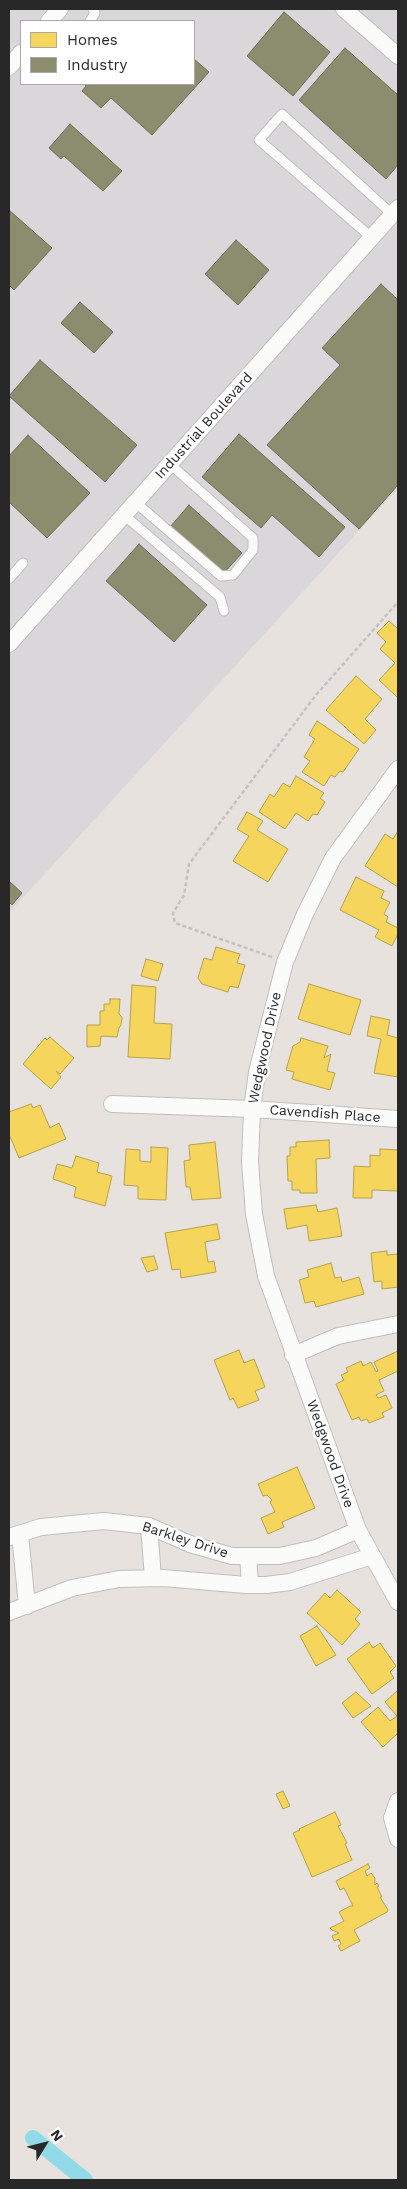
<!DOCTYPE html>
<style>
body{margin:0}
#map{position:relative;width:407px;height:2189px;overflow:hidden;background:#e7e2de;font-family:"Work Sans",sans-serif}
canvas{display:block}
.frame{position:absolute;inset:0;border:10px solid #282828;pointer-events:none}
.legend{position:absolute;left:20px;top:20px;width:175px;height:65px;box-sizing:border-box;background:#fff;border:1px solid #a9a9a9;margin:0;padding:6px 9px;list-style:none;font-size:15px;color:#282828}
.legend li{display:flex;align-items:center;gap:10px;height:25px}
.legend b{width:25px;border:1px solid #a9a9a9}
.north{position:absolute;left:20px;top:2119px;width:50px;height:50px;-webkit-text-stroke:4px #fff;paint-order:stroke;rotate:54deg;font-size:14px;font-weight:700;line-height:20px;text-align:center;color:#282828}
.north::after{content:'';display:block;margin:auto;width:18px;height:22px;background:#282828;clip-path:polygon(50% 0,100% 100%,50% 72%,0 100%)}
</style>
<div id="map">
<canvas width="407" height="2189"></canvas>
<div class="frame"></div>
<ul class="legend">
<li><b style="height:14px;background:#f6d55c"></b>Homes</li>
<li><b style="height:14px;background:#8c8c6e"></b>Industry</li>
</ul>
<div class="north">N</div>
</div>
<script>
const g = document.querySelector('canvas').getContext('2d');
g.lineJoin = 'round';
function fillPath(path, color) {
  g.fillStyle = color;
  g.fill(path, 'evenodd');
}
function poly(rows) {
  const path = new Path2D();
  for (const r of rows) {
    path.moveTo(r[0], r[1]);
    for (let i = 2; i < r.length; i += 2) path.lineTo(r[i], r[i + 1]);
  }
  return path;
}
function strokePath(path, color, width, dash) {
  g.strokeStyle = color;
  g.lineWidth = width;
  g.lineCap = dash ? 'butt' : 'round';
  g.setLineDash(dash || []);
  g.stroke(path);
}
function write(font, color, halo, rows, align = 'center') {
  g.font = font + ' "Work Sans",sans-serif';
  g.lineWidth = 5;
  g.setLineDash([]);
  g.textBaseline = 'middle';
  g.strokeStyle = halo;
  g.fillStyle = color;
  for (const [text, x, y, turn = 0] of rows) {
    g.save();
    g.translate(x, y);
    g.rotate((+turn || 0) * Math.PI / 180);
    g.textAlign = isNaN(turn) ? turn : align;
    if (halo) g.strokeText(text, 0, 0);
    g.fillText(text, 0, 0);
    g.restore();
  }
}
const industrial = poly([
 [9,9,398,9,398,488,9,913],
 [21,21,194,21,194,84,21,84]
]);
const homes = poly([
 [389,621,398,629,398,698,379,680,395,663,380,649,386,642,377,633,389,621],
 [356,676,382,699,365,719,376,730,364,744,326,710,356,676],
 [317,721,359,749,343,772,340,771,335,777,331,775,324,786,302,772,310,761,304,757,315,739,309,735,317,721],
 [296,776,324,793,320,798,325,802,317,815,313,814,308,821,296,813,285,829,259,812,270,794,274,797,283,783,290,787,296,776],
 [247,812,263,821,257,830,288,849,268,882,233,861,249,836,237,829,247,812],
 [398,831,398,887,365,866,385,834,393,839,398,831],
 [356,877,384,891,381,898,390,902,384,914,388,917,386,922,398,928,398,934,392,946,375,937,379,930,340,910,356,877],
 [216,947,240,954,237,963,245,965,238,988,230,986,228,992,202,984,198,978,204,958,212,960,216,947],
 [146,959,163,964,158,981,141,976,146,959],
 [309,984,361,1000,350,1035,298,1019,309,984],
 [132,985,156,987,154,1023,172,1024,170,1059,128,1057,132,985],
 [110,999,120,999,119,1014,122,1017,121,1025,119,1028,117,1037,101,1036,100,1046,87,1047,87,1025,100,1025,100,1011,104,1011,104,1004,110,1004,110,999],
 [371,1016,390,1020,387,1035,398,1038,398,1077,374,1073,381,1039,367,1036,371,1016],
 [50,1037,74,1058,60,1074,56,1071,61,1077,51,1089,23,1064,45,1038,47,1040,50,1037],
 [301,1038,328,1046,324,1058,331,1054,327,1071,335,1073,330,1090,292,1079,294,1072,286,1070,293,1046,300,1042,301,1038],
 [31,1104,33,1108,40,1105,50,1128,59,1123,66,1139,19,1158,9,1134,9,1112,31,1104],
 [329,1140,330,1158,316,1159,317,1193,300,1193,300,1190,292,1190,292,1181,288,1181,287,1156,290,1156,290,1147,296,1147,296,1142,329,1140],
 [215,1142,221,1198,192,1200,190,1187,186,1187,184,1161,190,1160,189,1145,215,1142],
 [151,1147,168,1148,166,1200,138,1199,138,1186,124,1185,126,1149,140,1150,140,1161,151,1162,151,1147],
 [380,1149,398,1150,398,1191,372,1190,372,1198,353,1198,354,1166,370,1167,370,1155,380,1156,380,1149],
 [76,1156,99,1163,97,1172,112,1176,105,1206,74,1197,76,1187,53,1179,57,1164,72,1168,76,1156],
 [316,1205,318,1212,337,1208,342,1236,309,1241,307,1225,287,1229,284,1209,316,1205],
 [217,1224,220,1239,205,1242,208,1262,214,1261,216,1272,181,1278,180,1269,172,1270,165,1233,217,1224],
 [387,1251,387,1255,398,1254,398,1287,382,1289,382,1281,374,1282,371,1253,387,1251],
 [154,1256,158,1269,147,1272,141,1258,154,1256],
 [331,1263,335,1278,341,1277,342,1282,359,1277,364,1294,316,1307,314,1301,305,1303,299,1280,309,1277,307,1270,331,1263],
 [239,1350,244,1363,254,1359,265,1387,255,1391,259,1400,238,1408,233,1398,230,1400,214,1360,239,1350],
 [398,1351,398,1371,379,1380,384,1391,376,1395,378,1398,386,1395,392,1408,382,1413,384,1417,369,1423,367,1419,361,1421,359,1417,352,1420,336,1384,344,1380,341,1375,348,1372,346,1368,361,1361,363,1366,371,1362,376,1372,378,1371,374,1362,398,1351],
 [297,1467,315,1508,282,1522,284,1527,268,1534,261,1518,275,1512,270,1502,272,1500,267,1495,263,1496,258,1484,297,1467],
 [337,1590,361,1612,355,1619,360,1624,342,1645,307,1613,325,1593,330,1598,337,1590],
 [317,1626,336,1655,316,1666,300,1636,317,1626],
 [369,1642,373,1648,380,1643,396,1666,390,1672,394,1678,372,1694,347,1659,369,1642],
 [398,1690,398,1733,383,1747,361,1722,378,1707,390,1721,397,1716,385,1702,398,1690],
 [356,1692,371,1706,353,1718,342,1703,356,1692],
 [283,1791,290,1806,283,1809,276,1794,283,1791],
 [335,1812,341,1825,338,1826,347,1843,345,1844,352,1860,312,1877,293,1833,300,1830,299,1829,335,1812],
 [368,1864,370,1868,365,1871,367,1876,371,1873,375,1878,375,1885,377,1883,379,1886,377,1887,382,1897,380,1897,388,1910,387,1912,354,1930,360,1941,341,1951,338,1946,341,1944,339,1939,334,1941,332,1936,339,1933,332,1930,330,1928,344,1921,339,1912,350,1906,353,1906,344,1888,340,1890,336,1881,368,1864]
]);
const industry = poly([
 [284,12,330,52,293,96,247,56,284,12],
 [345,48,398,95,398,165,386,179,299,100,345,48],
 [194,59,209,72,152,135,111,98,101,108,82,91,86,86,84,84,194,84,194,59],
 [70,124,122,171,103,191,64,156,61,159,49,148,70,124],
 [9,210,52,248,14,290,9,285,9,210],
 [236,240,269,270,238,305,205,274,236,240],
 [381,284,398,300,398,485,359,529,267,445,340,365,322,348,381,284],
 [80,302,113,332,94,353,61,323,80,302],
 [40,360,137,445,105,482,9,396,40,360],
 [239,434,345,527,319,557,272,515,261,528,202,477,239,434],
 [28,435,90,493,47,538,9,502,9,456,28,435],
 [189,505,242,553,223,574,170,527,189,505],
 [139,544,207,605,174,642,106,581,139,544],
 [9,881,22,893,12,905,9,902,9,881]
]);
const canal = poly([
 [33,2138,85,2180]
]);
const path = poly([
 [272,957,175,923,173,913,184,895,189,864,316,695,398,602]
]);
const lane = poly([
 [90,21,95,13,93,9],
 [371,237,259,140,282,114,392,214],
 [135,502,221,576,233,575,253,550,253,538,170,464],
 [124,515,220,597,224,611],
 [9,579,23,563]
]);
const street = poly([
 [344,9,398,56],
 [49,21,60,9],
 [9,67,21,53],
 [9,644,398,208],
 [398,769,333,858,305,914,285,962,257,1072,252,1109,250,1162,254,1214,266,1276,358,1530,398,1602],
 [112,1104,252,1109,398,1119],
 [293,1355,338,1336,398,1324],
 [149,1526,153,1578],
 [20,1534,27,1606],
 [9,1537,41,1527,104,1521,149,1526,190,1544,232,1556,280,1556,316,1548,358,1530],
 [248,1556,250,1585],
 [9,1612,72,1588,119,1579,163,1578,246,1585,266,1585,290,1582,372,1556],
 [398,1801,392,1818,398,1839]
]);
const streetNames = [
 ["Industrial Boulevard",204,426,-48],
 ["Wedgwood Drive",265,1048,-78],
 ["Cavendish Place",325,1114,4],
 ["Wedgwood Drive",330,1454,70],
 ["Barkley Drive",185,1540,18]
];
fillPath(industrial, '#dad7da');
fillPath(homes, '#f6d55c');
strokePath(homes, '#b8a14c', 1);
fillPath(industry, '#8c8c6e');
strokePath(industry, '#6e6e59', 1);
strokePath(canal, '#92dae8', 16);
strokePath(lane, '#c0bfbf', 11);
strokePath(street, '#c0bfbf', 18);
strokePath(path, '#c3c2c2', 2.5, [4, 2.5]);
strokePath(lane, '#fbfbfa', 9);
strokePath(street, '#fbfbfa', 16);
write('14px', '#282828', '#fff', streetNames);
</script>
